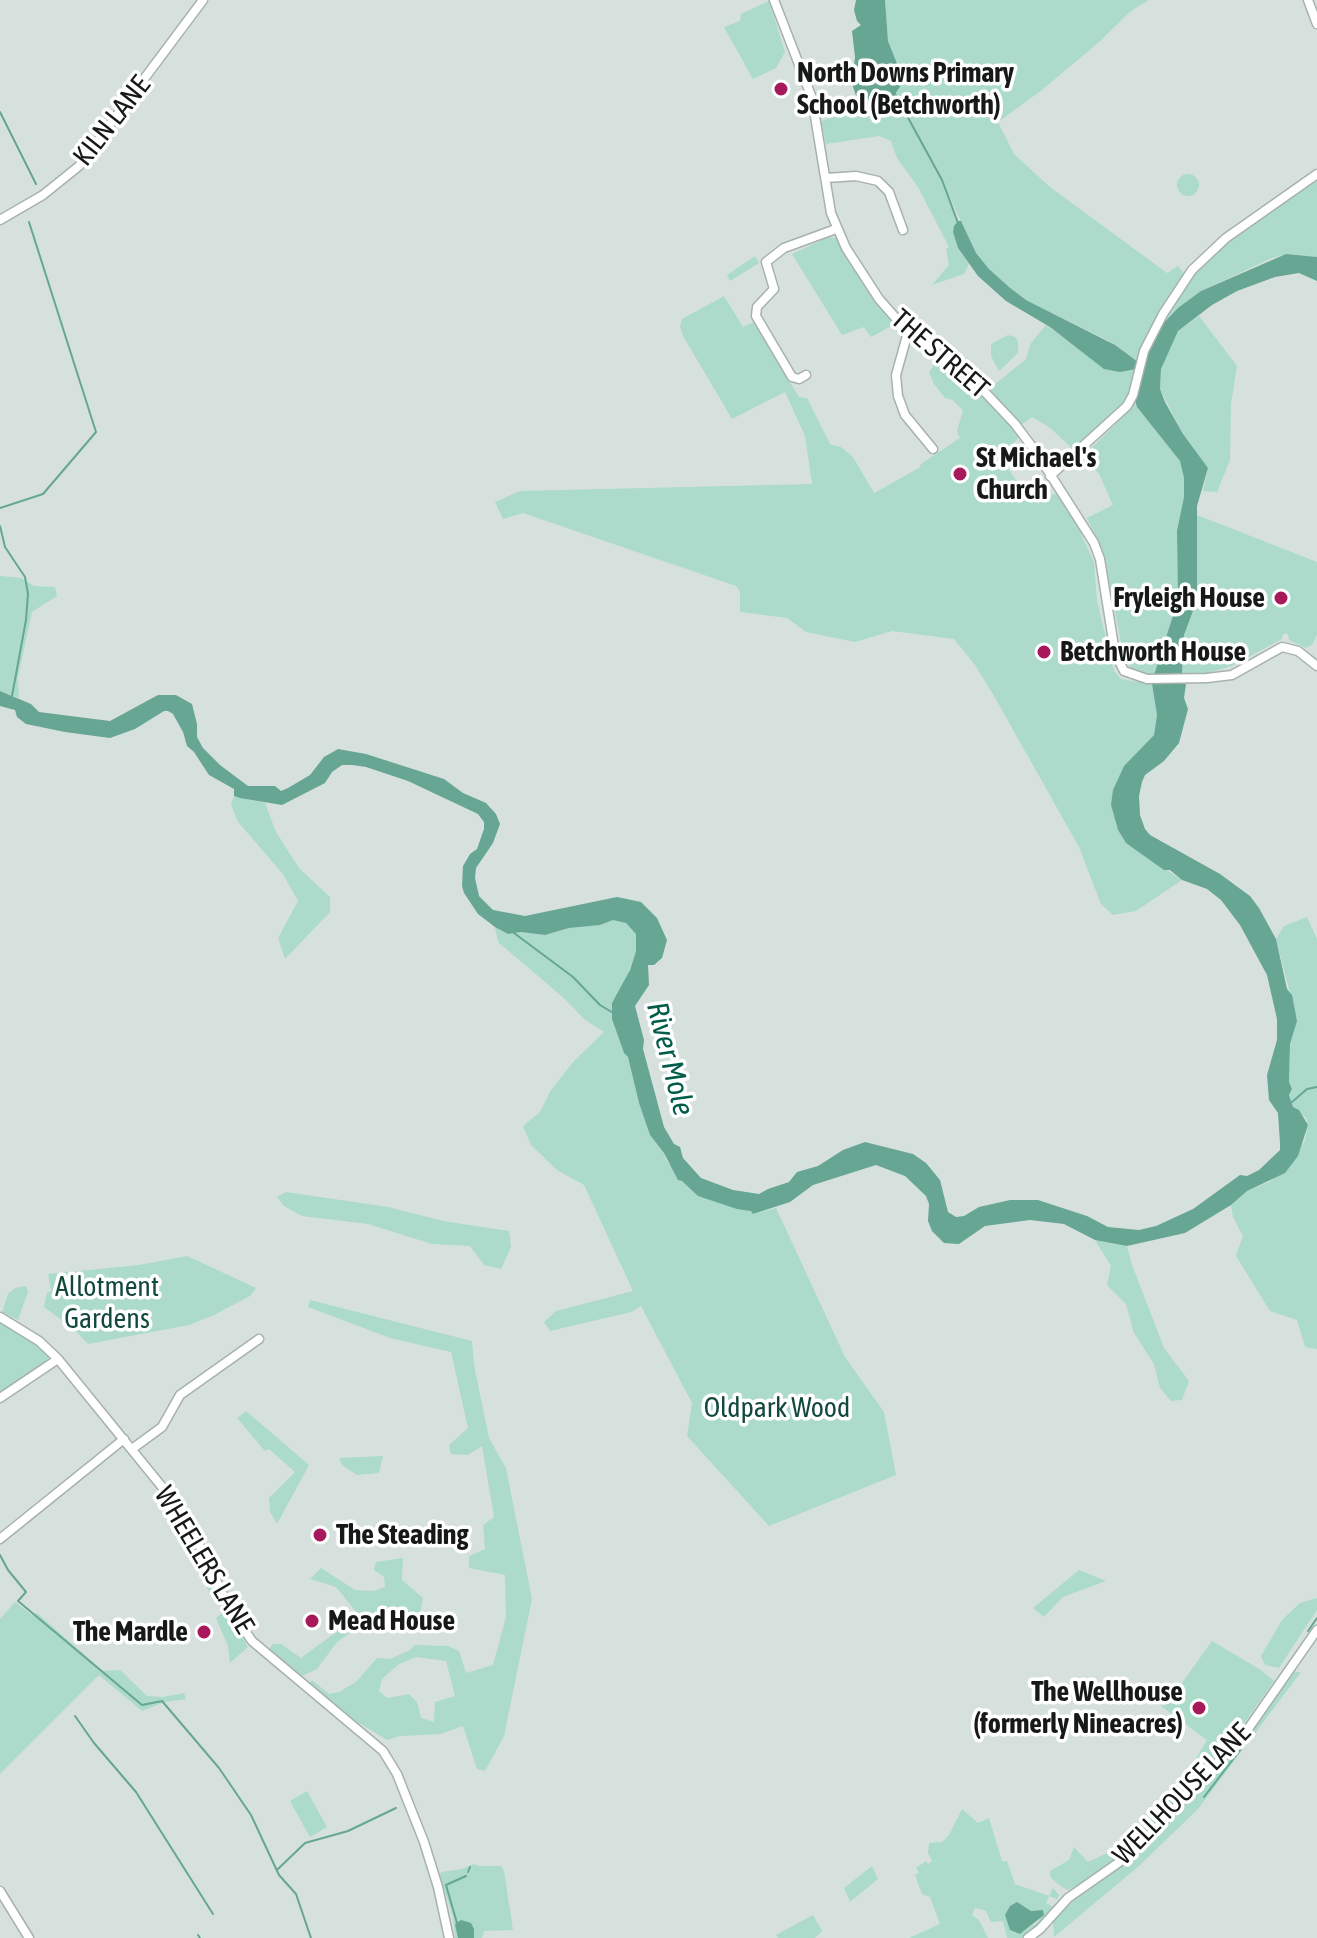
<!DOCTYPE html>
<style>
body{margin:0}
canvas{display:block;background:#d6e1dd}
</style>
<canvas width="1317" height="1938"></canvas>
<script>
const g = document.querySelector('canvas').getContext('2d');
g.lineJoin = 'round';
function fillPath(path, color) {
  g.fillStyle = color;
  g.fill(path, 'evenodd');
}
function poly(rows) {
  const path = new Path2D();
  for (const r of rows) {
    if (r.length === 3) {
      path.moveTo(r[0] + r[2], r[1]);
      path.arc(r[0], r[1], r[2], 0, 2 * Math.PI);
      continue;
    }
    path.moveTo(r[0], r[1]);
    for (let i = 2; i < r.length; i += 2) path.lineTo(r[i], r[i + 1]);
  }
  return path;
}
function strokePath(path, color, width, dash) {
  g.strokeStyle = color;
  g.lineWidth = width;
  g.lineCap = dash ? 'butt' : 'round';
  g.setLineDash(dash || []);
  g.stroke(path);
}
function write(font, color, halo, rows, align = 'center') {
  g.font = font + ' "Asap Condensed",sans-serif';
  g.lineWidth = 7;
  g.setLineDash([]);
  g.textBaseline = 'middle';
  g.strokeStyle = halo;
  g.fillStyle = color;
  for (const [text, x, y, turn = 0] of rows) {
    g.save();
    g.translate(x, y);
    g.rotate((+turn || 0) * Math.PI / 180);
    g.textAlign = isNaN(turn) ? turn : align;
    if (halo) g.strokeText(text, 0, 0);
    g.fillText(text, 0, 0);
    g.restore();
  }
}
const green = poly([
 [885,0,1149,0,1131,11,1098,43,1042,90,998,122,1014,154,1050,187,1167,273,1178,266,1184,273,1138,362,1107,340,1026,300,1009,287,989,269,976,253,949,196,958,221,954,226,953,232,958,248,969,264,964,274,932,285,949,265,946,249,949,247,918,187,897,158,891,141,879,136,826,144,821,121,845,114,859,104,867,107,893,97,904,81,888,41],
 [769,1,785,52,776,68,753,79,724,27,740,21,741,14],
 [1188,185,11],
 [1317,177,1317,257,1286,254,1272,258,1201,291,1160,327,1188,278,1232,237],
 [829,237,836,238,862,281,895,324,871,337,864,327,842,335,792,254],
 [755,256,759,263,730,281,727,275],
 [724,296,743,327,754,322,799,397,807,398,830,444,841,447,853,457,874,493,919,468,921,464,960,438,957,431,963,411,953,400,945,398,934,384,929,372,936,362,940,361,972,386,1003,416,1019,437,1001,458,1019,485,1031,487,1046,480,1045,499,1047,501,1053,494,1056,494,1083,531,1081,534,1094,562,1097,601,1114,671,1121,679,1152,684,1157,715,1154,735,1124,766,1111,805,1118,830,1126,843,1182,880,1136,911,1113,915,1101,904,1079,847,994,696,975,665,954,639,892,631,855,642,806,632,787,618,740,612,740,592,736,586,523,513,503,519,495,502,520,491,812,484,805,436,785,392,732,419,683,336,680,327,682,319],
 [1199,316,1237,366,1231,404,1230,460,1217,492,1203,491,1208,468,1183,434,1160,389,1161,369,1169,348,1178,331],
 [1046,325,1074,345,1136,369,1127,401,1075,451,1049,427,1032,417,1021,425,989,389,1026,359,1031,343],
 [1008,335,1015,337,1018,341,1018,353,999,371,991,356,991,344],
 [1135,400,1137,407,1180,461,1184,478,1184,497,1177,531,1178,600,1154,675,1133,670,1125,662,1103,552,1087,518,1113,505,1099,474,1084,455,1133,407],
 [1197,515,1317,562,1317,635,1312,645,1306,648,1289,640,1288,634,1283,634,1282,639,1232,666,1207,673,1182,673,1184,635,1197,600],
 [0,576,21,578,34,586,55,587,57,596,32,612,18,677,19,698,0,691],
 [234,796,265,803,276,832,299,868,330,897,330,912,285,959,278,938,298,901,283,874,238,822,231,805],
 [1307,917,1317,939,1317,1349,1305,1347,1297,1320,1270,1311,1236,1256,1243,1236,1233,1217,1231,1205,1247,1191,1269,1182,1280,1174,1294,1160,1305,1140,1308,1125,1306,1118,1293,1107,1289,1095,1292,1089,1289,1082,1290,1044,1297,1020,1276,939,1284,926],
 [613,920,626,923,637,934,636,951,626,979,612,1003,612,1019,624,1053,628,1057,639,1103,650,1135,664,1153,666,1160,698,1196,752,1211,753,1214,776,1208,845,1357,884,1412,896,1475,769,1526,687,1436,692,1403,641,1306,631,1312,550,1331,544,1322,556,1311,633,1291,584,1185,557,1170,531,1145,523,1126,540,1112,551,1090,574,1061,604,1032,584,1019,565,999,498,942,495,927,508,934,521,932,545,935,569,928,600,925],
 [286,1192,388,1207,443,1221,509,1231,511,1247,501,1269,484,1265,470,1246,432,1244,368,1224,302,1216,284,1206,277,1197],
 [1095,1240,1127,1246,1131,1262,1164,1348,1189,1381,1182,1400,1171,1401,1160,1388,1154,1364,1134,1333,1126,1304,1107,1285,1111,1266],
 [187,1256,256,1288,250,1296,214,1315,189,1325,88,1344,75,1330,44,1307,47,1293,51,1291,48,1274,139,1265],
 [26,1286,28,1292,18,1320,2,1312,8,1294,15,1288],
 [310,1300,472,1341,474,1365,489,1438,506,1468,532,1599,504,1736,485,1771,477,1769,463,1726,441,1734,400,1736,387,1740,338,1710,308,1685,312,1680,329,1694,339,1692,356,1682,377,1658,390,1659,410,1650,415,1645,448,1646,459,1651,466,1673,493,1665,506,1617,505,1575,469,1568,469,1556,485,1549,483,1525,494,1517,482,1446,468,1455,451,1454,449,1445,468,1428,451,1352,390,1338,308,1307],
 [416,1657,446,1661,455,1696,435,1702,434,1722,421,1718,417,1702,409,1694,387,1698,379,1691,382,1679,399,1664],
 [0,1320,37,1343,47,1353,48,1358,45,1363,0,1395],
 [246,1411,309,1465,277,1524,270,1512,269,1498,295,1472,269,1449,265,1451,237,1418],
 [383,1456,379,1473,357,1475,342,1465,339,1458],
 [166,1500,189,1531,221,1598,221,1602,216,1605,181,1537,160,1506],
 [403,1558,402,1580,423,1598,418,1623,395,1619,384,1614,371,1618,337,1642,317,1669,300,1677,269,1649,273,1644,281,1644,301,1658,347,1624,357,1613,336,1587,310,1579,321,1568,355,1590,373,1591,385,1587,384,1577,374,1570,376,1562],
 [1079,1570,1106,1581,1063,1597,1044,1617,1033,1608],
 [1317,1598,1317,1610,1279,1668,1265,1665,1261,1656,1282,1620,1300,1603],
 [15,1602,32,1615,37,1613,103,1671,120,1670,147,1696,163,1697,184,1693,186,1699,165,1702,142,1711,99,1675,0,1774,0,1619],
 [226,1610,248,1647,230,1663,228,1646,216,1618],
 [1212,1641,1261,1670,1274,1681,1245,1722,1230,1738,1223,1740,1215,1747,1215,1755,1195,1781,1148,1832,1119,1858,1082,1883,1068,1890,1062,1887,1051,1878,1050,1871,1069,1860,1074,1847,1088,1862,1118,1848,1140,1832,1185,1777,1207,1740,1161,1706,1169,1701],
 [1295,1672,1301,1672,1198,1809,1139,1866,1054,1937,1053,1920,1084,1891,1154,1836,1257,1724,1288,1677],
 [307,1791,327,1827,310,1837,290,1801],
 [962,1809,978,1823,989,1818,1002,1861,1007,1861,1015,1884,1049,1896,1053,1888,1059,1895,1057,1899,1049,1896,1046,1903,1052,1906,1053,1911,1040,1926,1022,1938,1007,1938,1003,1921,991,1922,986,1911,975,1908,972,1915,979,1920,988,1938,909,1938,940,1924,930,1897,922,1894,915,1875,919,1872,916,1868,926,1861,928,1864,932,1861,928,1853,929,1843,942,1842,949,1835],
 [1025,1907,1030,1911,1042,1910,1039,1921,1020,1934,1010,1930,1009,1922],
 [474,1864,479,1866,501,1866,504,1871,513,1930,484,1931,482,1938,455,1938,453,1917,440,1876,441,1872,462,1869],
 [872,1866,878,1879,850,1902,844,1888],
 [813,1915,822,1931,815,1938,778,1938,776,1935]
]);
const water = poly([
 [856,0,885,0,888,41,904,81,893,97,867,107,859,104,852,84,855,57,852,31,861,25,857,21,854,10],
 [958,221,961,221,976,253,989,269,1009,287,1026,300,1115,345,1138,362,1136,369,1120,372,1104,369,1050,327,1006,301,978,276,958,248,953,232,954,226],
 [1286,254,1317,257,1317,281,1299,273,1275,277,1237,291,1212,305,1178,331,1161,369,1160,389,1165,402,1183,434,1208,468,1197,506,1197,600,1184,635,1182,673,1154,675,1178,600,1177,531,1184,497,1184,478,1180,461,1137,407,1135,400,1146,353,1160,327,1178,308,1201,291],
 [1152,684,1186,684,1184,698,1188,709,1179,743,1164,761,1145,775,1142,782,1139,796,1140,815,1145,829,1150,835,1220,874,1250,896,1259,908,1276,939,1287,989,1292,995,1297,1021,1290,1044,1289,1082,1292,1089,1289,1095,1293,1107,1299,1110,1308,1125,1298,1156,1285,1173,1247,1191,1231,1205,1185,1233,1127,1246,1095,1240,1064,1224,1030,1220,985,1226,959,1244,944,1243,932,1231,928,1221,929,1204,926,1196,905,1176,876,1165,813,1185,790,1202,753,1214,751,1211,737,1209,698,1196,682,1181,678,1180,664,1153,650,1135,639,1103,628,1057,624,1053,612,1019,612,1003,630,970,636,951,636,934,626,923,613,920,600,925,569,928,545,935,521,932,508,934,495,927,478,914,464,893,462,886,463,866,470,854,477,849,484,829,484,822,478,814,408,781,366,767,352,765,342,765,332,772,325,783,282,805,240,798,234,796,234,789,209,775,194,752,187,746,183,732,173,714,168,711,164,711,135,729,110,738,65,732,26,724,17,717,15,710,0,706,0,691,31,704,39,712,110,721,158,695,176,695,192,704,197,724,197,737,203,748,220,765,248,786,275,786,281,791,288,788,310,775,324,757,338,749,366,754,444,779,463,793,486,803,496,814,500,824,493,843,476,868,475,878,479,896,493,910,525,916,617,897,641,902,657,918,667,940,662,958,654,965,648,965,649,985,635,1006,644,1040,643,1049,664,1127,674,1144,680,1147,683,1158,701,1178,733,1190,759,1194,768,1189,789,1182,797,1172,818,1166,843,1150,865,1142,913,1154,926,1163,940,1180,948,1212,956,1217,964,1216,979,1207,1010,1200,1038,1200,1087,1216,1108,1227,1139,1230,1156,1226,1193,1209,1240,1175,1247,1176,1259,1170,1280,1150,1280,1143,1278,1113,1269,1100,1267,1075,1277,1040,1277,1019,1267,975,1240,925,1221,900,1207,889,1182,880,1170,870,1164,870,1126,843,1118,830,1111,805,1113,790,1124,766,1154,735,1157,715],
 [1017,1902,1031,1911,1043,1910,1044,1915,1020,1934,1010,1930,1005,1915,1010,1906],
 [461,1920,471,1923,474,1929,474,1938,458,1938,455,1924]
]);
const stream = poly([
 [894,92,942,180,958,223],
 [0,112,36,184],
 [0,508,43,494,96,432,29,222],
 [0,526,5,547,25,577,28,594,26,620,12,696],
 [514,933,573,977,600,1005,615,1014],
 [1292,1102,1307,1089,1317,1087],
 [0,1555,8,1570,26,1592,18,1601,142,1705,162,1701,219,1768,251,1815,279,1875,296,1894,311,1938],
 [1308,1631,1317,1618],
 [75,1716,94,1743,136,1792,213,1914],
 [1204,1797,1244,1745],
 [278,1869,305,1843,348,1831,396,1808],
 [468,1872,470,1867],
 [457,1923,446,1885,466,1876],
 [198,1935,200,1938]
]);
const minor = poly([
 [774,0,812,98,831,213,846,248,879,299,908,332,981,388,1015,424,1036,452,1094,543,1100,559,1115,653,1124,671,1147,679,1207,678,1232,675,1282,647,1298,651,1317,666],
 [1308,0,1317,24],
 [826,178,856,176,878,181,889,192,903,230],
 [0,220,43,195,79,166,203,0],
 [908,332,896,375,898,396,905,415,933,449],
 [806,375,799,379,792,377,756,316,757,307,774,289,766,262,784,248,836,229],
 [1050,476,1127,406,1133,395,1144,351,1163,314,1192,270,1226,238,1317,174],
 [0,1317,39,1341,58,1359,167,1493,192,1530,230,1609,252,1641,383,1751,397,1774,424,1842,438,1887,449,1938],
 [0,1398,58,1359],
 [132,1449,162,1427,180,1395,259,1339],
 [0,1539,124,1439],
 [0,1891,29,1938],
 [1028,1938,1040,1929,1068,1898,1118,1863,1146,1839,1217,1763,1248,1729,1317,1630]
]);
const markers = [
 [781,89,8,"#a7195a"],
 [960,474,8,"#a7195a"],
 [1281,598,8,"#a7195a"],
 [1044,652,8,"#a7195a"],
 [320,1535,8,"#a7195a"],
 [312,1621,8,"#a7195a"],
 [204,1632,8,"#a7195a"],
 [1199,1708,8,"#a7195a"]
];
const poiNames = [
 ["North Downs Primary",797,73],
 ["School (Betchworth)",797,105],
 ["St Michael's",976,458],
 ["Church",976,490],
 ["Fryleigh House",1265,598,"right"],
 ["Betchworth House",1060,652],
 ["The Steading",336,1535],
 ["Mead House",328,1621],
 ["The Mardle",188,1632,"right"],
 ["The Wellhouse",1183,1692,"right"],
 ["(formerly Nineacres)",1183,1724,"right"]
];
const streetNames = [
 ["KILN LANE",112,121,-52],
 ["THE STREET",940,354,41],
 ["WHEELERS LANE",204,1560,59],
 ["WELLHOUSE LANE",1182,1794,-46]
];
const parkNames = [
 ["Allotment",107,1287],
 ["Gardens",107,1319],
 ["Oldpark Wood",777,1408]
];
const waterNames = [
 ["River Mole",670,1059,76]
];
fillPath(green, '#acdacb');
fillPath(water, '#66a693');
strokePath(stream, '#66a693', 2);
strokePath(minor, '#a7b1ad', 11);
strokePath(minor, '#fff', 8);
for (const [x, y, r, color] of markers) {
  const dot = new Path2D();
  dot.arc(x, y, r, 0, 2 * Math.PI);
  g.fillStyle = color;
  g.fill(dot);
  strokePath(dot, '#fff', 3);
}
write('bold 28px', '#161918', '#fff', poiNames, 'left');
write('28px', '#161918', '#fff', streetNames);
write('28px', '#13493c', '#fff', parkNames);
write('italic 30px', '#015c4a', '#fff', waterNames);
</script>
